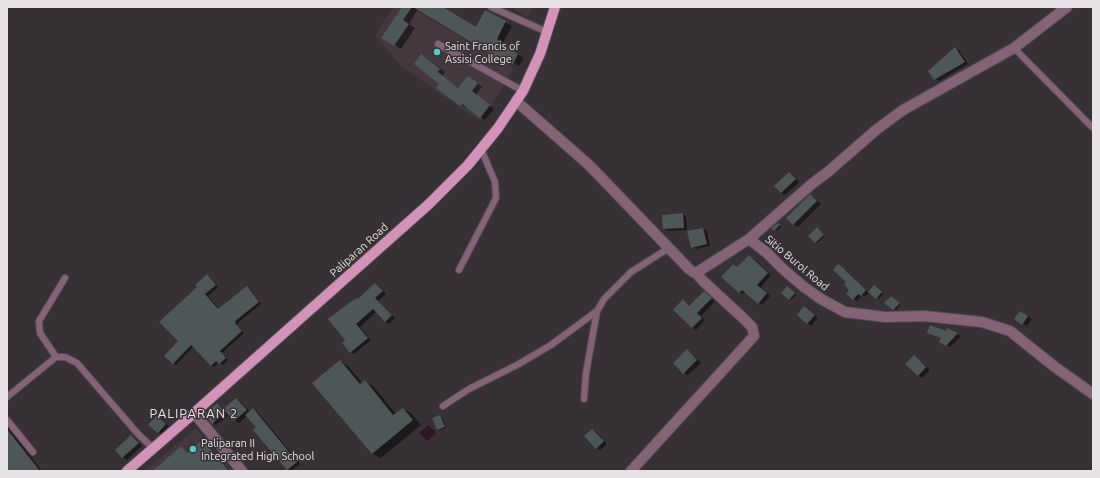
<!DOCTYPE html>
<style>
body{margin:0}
#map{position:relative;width:1100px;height:478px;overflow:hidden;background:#373034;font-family:Ubuntu,sans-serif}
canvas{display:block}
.frame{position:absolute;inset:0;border:8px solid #e7e2e5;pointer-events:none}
</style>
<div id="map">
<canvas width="1100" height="478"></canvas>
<div class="frame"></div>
</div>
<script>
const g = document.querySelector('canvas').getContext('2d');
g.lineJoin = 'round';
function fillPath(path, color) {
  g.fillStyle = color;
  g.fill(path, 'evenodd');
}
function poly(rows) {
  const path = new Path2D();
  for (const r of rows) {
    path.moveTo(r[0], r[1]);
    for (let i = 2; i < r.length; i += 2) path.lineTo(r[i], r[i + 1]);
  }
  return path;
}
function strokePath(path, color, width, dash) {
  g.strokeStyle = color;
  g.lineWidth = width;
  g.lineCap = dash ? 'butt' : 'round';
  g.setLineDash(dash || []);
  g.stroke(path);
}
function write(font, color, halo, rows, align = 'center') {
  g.font = font + ' Ubuntu,sans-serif';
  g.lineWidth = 3;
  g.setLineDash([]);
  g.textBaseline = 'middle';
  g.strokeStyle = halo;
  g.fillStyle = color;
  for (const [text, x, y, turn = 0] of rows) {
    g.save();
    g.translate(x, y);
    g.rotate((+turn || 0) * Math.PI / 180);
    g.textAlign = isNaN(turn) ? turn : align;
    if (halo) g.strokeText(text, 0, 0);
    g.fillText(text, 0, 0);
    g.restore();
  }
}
const built = poly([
 [393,7,410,7,514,68,492,104,480,121,403,68,375,36],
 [510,7,532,7,528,17],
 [196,428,233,471,145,471]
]);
const water = poly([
 [429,425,436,433,427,441,419,433]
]);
const shadow = poly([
 [403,7,441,7,476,28,486,11,512,26,502,44,509,48,508,49,524,58,519,66,503,57,502,59,418,9,409,24,415,28,401,49,383,37],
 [955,48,959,50,968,64,939,81,935,79],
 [426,58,445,72,442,76,459,89,473,80,482,87,476,95,494,109,485,120,467,107,466,108,461,105,438,88,440,84],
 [789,173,793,175,799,182,785,195,781,193],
 [810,195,814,198,821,204,798,227,794,225,787,218],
 [683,214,686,217,687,230,668,231,664,229],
 [779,225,781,227,777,231,773,228],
 [703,229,707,231,710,246,696,249,692,247],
 [819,230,825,236,817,243,815,242],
 [749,256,753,258,771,275,761,287,770,296,762,305,746,292,743,294,739,292,738,268],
 [842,267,848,272,848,273,869,293,865,297,862,295,857,301,853,299],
 [207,276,210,277,218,287,208,296,219,309,247,287,250,289,261,304,238,323,238,324,237,325,244,333,222,353,228,360,223,365,219,363,214,367,211,365,194,346,176,365,173,363,180,341,199,287],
 [375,284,379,286,386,294,378,301,395,318,389,324,385,321,376,312,360,327,371,340,354,354,351,352,347,340,358,300],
 [788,288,796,295,791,300,790,299],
 [876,288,883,294,878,299,876,298],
 [704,292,715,301,701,316,705,320,696,330,693,328,674,310,683,301,690,306],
 [893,298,901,304,896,310,886,303],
 [805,307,818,318,811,326,807,323],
 [1025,314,1032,319,1027,326,1016,319],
 [948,330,961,336,950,347,940,342],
 [687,351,691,353,701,363,688,375,684,373],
 [918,359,930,370,922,378,918,375],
 [340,361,348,366,362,383,365,381,373,386,396,414,403,409,411,413,421,425,381,458,373,454,314,384],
 [236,399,240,401,250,412,253,409,257,411,300,464,291,471,287,469,258,427,247,416,239,423,235,421,230,414,216,425,213,423,217,404,224,409],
 [440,416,442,417,446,428,439,430,437,429],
 [157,417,169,426,162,434,158,432],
 [7,426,42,471,7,471],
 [592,430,596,432,607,444,600,450,596,448],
 [131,436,135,438,142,446,127,460,123,457,116,450],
 [203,441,207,444,230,471,154,471,181,448,188,453]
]);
const building = poly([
 [402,7,412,7,403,20,409,24,394,46,381,38],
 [413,7,443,7,476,27,485,10,506,21,497,39,504,44,503,45,518,54,513,64,497,55,496,57],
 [955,47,965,62,934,80,928,71],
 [421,54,440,69,438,72,458,88,468,76,478,83,472,91,490,105,480,118,462,104,460,106,436,88,439,84,414,64],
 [789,172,796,179,781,193,774,186],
 [810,194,817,201,793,225,786,218],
 [683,213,684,228,663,229,662,215],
 [778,223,780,225,774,231,771,228],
 [817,227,824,235,815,243,808,236],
 [703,228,707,244,691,248,687,231],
 [749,255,768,273,757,285,767,293,758,304,742,290,739,293,721,277,733,264,737,267],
 [838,264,845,269,845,270,866,290,861,296,858,294,853,300,846,294,849,290,844,284,846,282,833,270],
 [207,274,216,285,205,294,218,309,247,286,259,302,235,321,236,322,235,323,242,331,220,351,226,358,219,364,216,361,211,366,191,345,173,364,164,356,178,341,159,322,197,287,195,285],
 [375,283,383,291,375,298,392,315,385,322,373,309,356,324,368,338,350,353,342,343,345,340,328,319,353,300,354,300,357,298,358,299],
 [874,285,882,292,876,299,868,292],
 [787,286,795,293,789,300,781,293],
 [704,291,712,298,697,313,702,318,692,328,673,310,683,299,689,306],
 [891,296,900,303,893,310,884,303],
 [804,306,815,315,807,324,797,315],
 [1020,311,1028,316,1022,325,1014,319],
 [930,325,946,331,947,328,958,333,946,346,939,342,941,338,927,333],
 [687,349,697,360,683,374,673,363],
 [914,355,926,367,918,376,905,364],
 [340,360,360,384,365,380,393,415,403,408,413,420,372,454,312,383],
 [236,398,247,410,234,421,223,409],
 [217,403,225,412,212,424,204,414],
 [253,408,297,462,287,470,253,430,256,427,245,415],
 [440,415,445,427,437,430,432,418],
 [156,416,166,424,158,433,148,425],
 [7,429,40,471,7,471],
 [592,429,604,441,596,449,584,436],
 [131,435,139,443,122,458,115,450],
 [203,440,229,471,153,471,181,446,187,453]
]);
const lane = poly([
 [491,7,547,32],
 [438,44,523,91],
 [1014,48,1093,128],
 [459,270,496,198,495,182,481,149],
 [65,278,39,321,40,333,56,357,65,357,77,363,138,434,153,448],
 [7,397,56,357],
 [584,399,586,373,597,311,604,299,631,272,669,248],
 [443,406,469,389,517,365,551,345,597,311],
 [7,420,33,452]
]);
const street = poly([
 [516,101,589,165,689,269,693,272,696,273,749,239,813,183,829,171,876,130,903,110,1014,48,1067,7],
 [749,239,767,253,783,269,804,287,821,299,845,312,885,317,924,316,982,322,1010,331,1055,367,1093,394],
 [194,413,242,471],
 [631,471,754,336,752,327,742,317,703,281,696,273]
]);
const primary = poly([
 [127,471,194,413,429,204,468,165,498,128,523,91,540,54,555,7]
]);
const markers = [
 [437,52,4,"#52cdcd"],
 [193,449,4,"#52cdcd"]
];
const poiNames = [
 ["Saint Francis of",445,46],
 ["Assisi College",445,59],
 ["Paliparan II",201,443],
 ["Integrated High School",201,456]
];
const streetNames = [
 ["Paliparan Road",359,250,-42],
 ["Sitio Burol Road",797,263,40]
];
const quarterNames = [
 ["PALIPARAN 2",194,414]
];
fillPath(built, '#44373e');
fillPath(water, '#2f1525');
fillPath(shadow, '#0007');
fillPath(building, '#4e5757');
strokePath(lane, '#534c50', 8);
strokePath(street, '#534c50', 12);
strokePath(primary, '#534c50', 12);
strokePath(lane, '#836375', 6);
strokePath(street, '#836375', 10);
strokePath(primary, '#d392b7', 10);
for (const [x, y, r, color] of markers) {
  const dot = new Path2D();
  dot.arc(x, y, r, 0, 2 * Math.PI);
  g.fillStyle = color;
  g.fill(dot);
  strokePath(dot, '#373034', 1.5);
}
write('11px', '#e7e2e5', '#373034', poiNames, 'left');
write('11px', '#e7e2e5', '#373034', streetNames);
g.letterSpacing = '1px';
write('13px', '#e7e2e5', '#373034', quarterNames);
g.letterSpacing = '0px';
</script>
